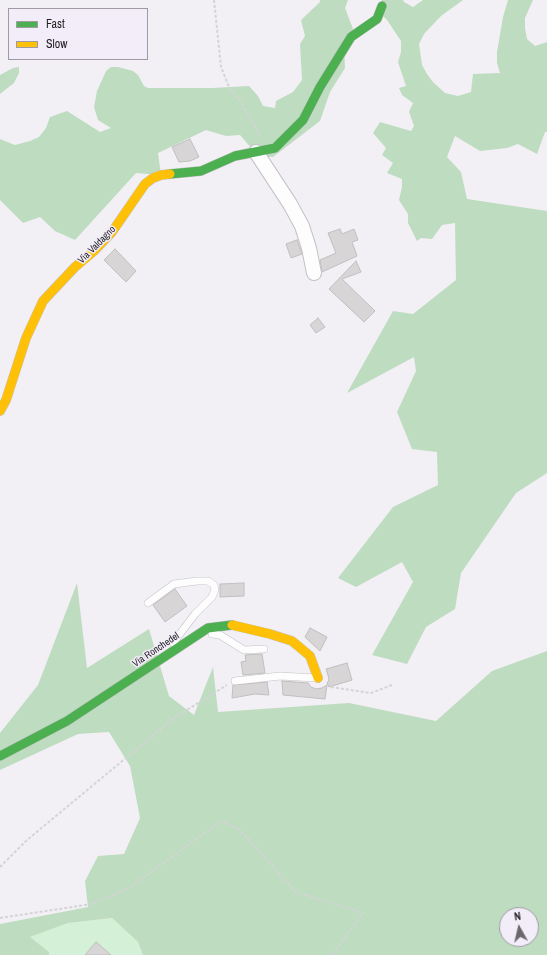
<!DOCTYPE html>
<style>
body{margin:0}
#map{position:relative;width:547px;height:955px;overflow:hidden;background:#f2f0f5;font-family:"Archivo Narrow",sans-serif}
canvas{display:block}
.legend{position:absolute;left:8px;top:8px;width:140px;height:52px;box-sizing:border-box;background:#f2edf8;border:1px solid #9e9ba3;margin:0;padding:5px 7px;list-style:none;font-size:12px;color:#211f23}
.legend li{display:flex;align-items:center;gap:8px;height:20px}
.legend b{width:20px;border:1px solid #9e9ba3}
.north{position:absolute;left:499px;top:907px;width:40px;height:40px;box-sizing:border-box;background:#f2edf8;border:1px solid #9e9ba3;border-radius:50%;rotate:352deg;font-size:11px;font-weight:700;line-height:16px;text-align:center;color:#211f23}
.north::after{content:'';display:block;margin:auto;width:14px;height:18px;background:#6a686c;clip-path:polygon(50% 0,100% 100%,50% 72%,0 100%)}
</style>
<div id="map">
<canvas width="547" height="955"></canvas>
<ul class="legend">
<li><b style="height:5px;background:#4caf50"></b>Fast</li>
<li><b style="height:5px;background:#ffc107"></b>Slow</li>
</ul>
<div class="north">N</div>
</div>
<script>
const g = document.querySelector('canvas').getContext('2d');
g.lineJoin = 'round';
function fillPath(path, color) {
  g.fillStyle = color;
  g.fill(path, 'evenodd');
}
function poly(rows) {
  const path = new Path2D();
  for (const r of rows) {
    path.moveTo(r[0], r[1]);
    for (let i = 2; i < r.length; i += 2) path.lineTo(r[i], r[i + 1]);
  }
  return path;
}
function strokePath(path, color, width, dash) {
  g.strokeStyle = color;
  g.lineWidth = width;
  g.lineCap = dash ? 'butt' : 'round';
  g.setLineDash(dash || []);
  g.stroke(path);
}
function write(font, color, halo, rows, align = 'center') {
  g.font = font + ' "Archivo Narrow",sans-serif';
  g.lineWidth = 3;
  g.setLineDash([]);
  g.textBaseline = 'middle';
  g.strokeStyle = halo;
  g.fillStyle = color;
  for (const [text, x, y, turn = 0] of rows) {
    g.save();
    g.translate(x, y);
    g.rotate((+turn || 0) * Math.PI / 180);
    g.textAlign = isNaN(turn) ? turn : align;
    if (halo) g.strokeText(text, 0, 0);
    g.fillText(text, 0, 0);
    g.restore();
  }
}
const green = poly([
 [112,918,138,942,143,955,49,955,49,952,29,937,68,923]
]);
const forest = poly([
 [320,0,348,0,345,8,353,29,344,47,345,68,330,92,320,121,273,157,258,156,240,135,226,136,206,130,158,153,161,175,136,173,75,240,55,231,40,217,23,223,0,200,0,139,15,145,30,141,39,137,46,128,50,117,67,111,100,132,111,128,98,120,94,107,97,91,106,71,111,67,118,67,133,71,138,75,144,86,148,88,212,88,249,86,258,96,263,106,275,108,276,101,293,92,302,80,300,44,305,36,301,20,320,2],
 [382,0,403,0,404,2,413,7,423,0,463,0,441,16,424,34,419,44,422,65,427,74,433,82,445,93,458,96,471,92,473,74,500,73,497,63,497,52,503,17,508,0,533,0,525,18,525,28,527,39,535,46,547,42,547,132,545,132,537,154,518,144,507,148,480,151,455,136,447,157,461,172,467,199,547,211,547,473,516,493,461,573,455,609,426,627,407,664,372,655,413,582,402,562,356,587,338,578,393,507,438,485,437,452,412,449,397,412,416,371,414,357,347,393,393,311,413,314,456,280,455,223,442,225,432,239,421,238,417,241,408,223,408,214,399,200,402,187,402,179,387,173,393,163,382,155,386,148,373,133,380,122,411,131,414,126,409,112,413,103,402,95,399,88,406,86,398,62,401,52,401,41,387,20,376,9],
 [19,67,19,73,14,83,0,94,0,75,13,68],
 [77,583,87,668,149,629,169,696,194,715,213,667,218,712,349,703,436,721,492,671,547,651,547,955,143,955,138,942,112,918,68,923,30,937,49,952,49,955,0,955,0,924,88,907,85,881,98,856,124,854,140,818,130,766,109,732,78,734,0,770,0,733,38,685],
 [507,915,531,915,531,939,507,939]
]);
const building = poly([
 [190,139,199,157,190,161,179,162,172,147,190,139],
 [340,229,342,234,354,229,358,240,352,242,357,256,322,272,320,260,336,253,328,233,340,229],
 [297,240,302,254,291,258,286,244,297,240],
 [115,249,136,271,126,282,104,260,115,249],
 [356,261,361,272,342,279,375,311,364,322,329,289,356,261],
 [318,318,325,327,316,333,310,325,318,318],
 [244,583,244,596,220,597,220,584,244,583],
 [175,589,187,606,165,622,153,605,175,589],
 [310,628,327,637,320,651,305,637,310,628],
 [262,654,265,673,243,675,241,662,246,661,245,655,262,654],
 [347,663,352,680,329,687,327,683,329,680,328,675,326,669,347,663],
 [282,681,308,683,311,687,316,689,322,688,327,685,325,699,283,695,282,681],
 [267,682,269,695,255,694,232,698,233,685,267,682],
 [96,942,111,955,85,955,96,942]
]);
const path = poly([
 [214,0,221,67,229,87,242,103,260,136],
 [331,687,371,693,392,685],
 [0,867,27,840,174,718,227,685],
 [0,918,92,904,129,888,221,821,240,830,296,892,363,913,332,955]
]);
const lane = poly([
 [148,603,174,584,197,581,208,581,214,585,215,590,212,597,195,614,173,643],
 [212,634,220,635,244,650,264,649],
 [235,681,280,676,316,678]
]);
const street = poly([
 [256,152,290,204,302,226,309,248,314,273]
]);
const fast = poly([
 [170,174,201,171,235,156,275,148,303,120,320,87,351,37,377,19,382,6],
 [0,756,67,721,208,628,232,625]
]);
const slow = poly([
 [0,411,6,400,26,338,43,301,75,267,94,251,112,232,145,184,153,178,161,175,170,174],
 [232,625,270,634,292,641,310,656,318,678]
]);
const streetNames = [
 ["Via Valdagno",97,245,-45],
 ["Via Ronchedel",156,650,-34]
];
fillPath(green, '#d4f1d7');
fillPath(forest, '#bedcc0');
fillPath(building, '#d8d5d6');
strokePath(building, '#c0bebf', 1);
strokePath(lane, '#c3c2c6', 8);
strokePath(street, '#c3c2c6', 16);
strokePath(fast, '#c3c2c6', 10);
strokePath(slow, '#c3c2c6', 10);
strokePath(path, '#d4d4d6', 2, [3, 2]);
strokePath(lane, '#fdfdfe', 7);
strokePath(street, '#fdfdfe', 14);
strokePath(fast, '#4caf50', 9);
strokePath(slow, '#ffc107', 9);
write('10px', '#211f23', '#f2edf8', streetNames);
</script>
